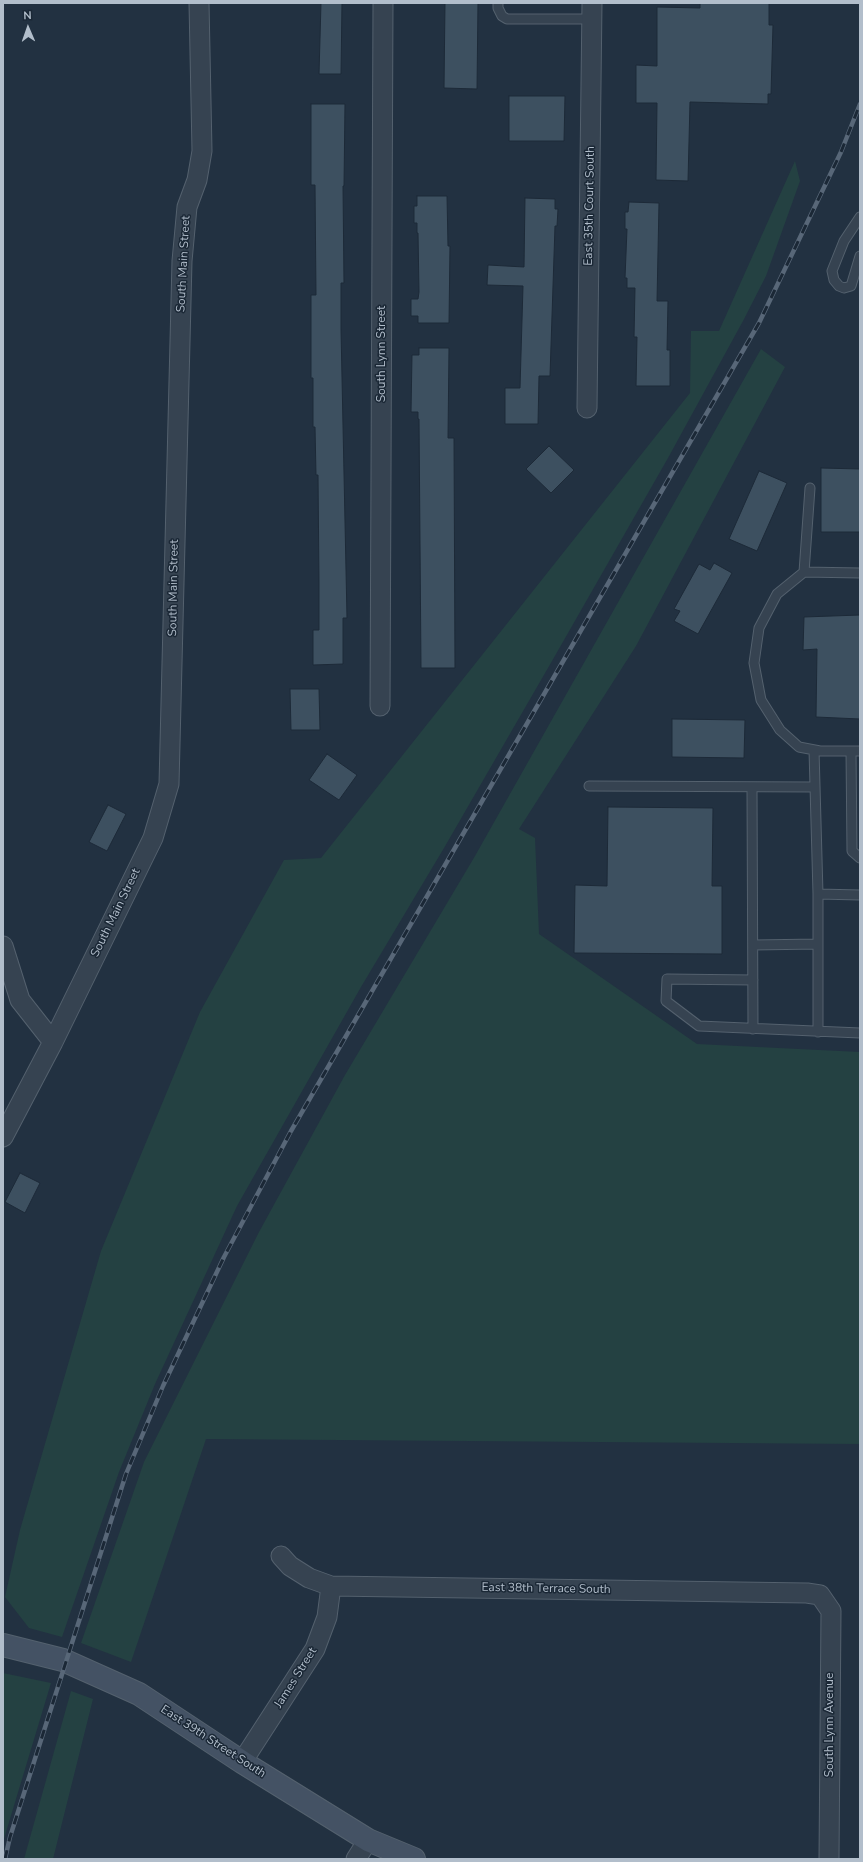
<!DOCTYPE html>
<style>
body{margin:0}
#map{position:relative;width:863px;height:1862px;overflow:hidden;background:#223141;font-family:"Nunito Sans",sans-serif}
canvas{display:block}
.frame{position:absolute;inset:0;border:4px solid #b2becb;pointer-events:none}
.north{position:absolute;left:8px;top:8px;width:40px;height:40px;-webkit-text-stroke:3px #1b2836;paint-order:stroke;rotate:358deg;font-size:11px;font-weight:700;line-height:16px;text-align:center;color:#b2becb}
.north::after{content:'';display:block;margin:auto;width:14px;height:18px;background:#b2becb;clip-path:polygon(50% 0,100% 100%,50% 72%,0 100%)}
</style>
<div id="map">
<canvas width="863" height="1862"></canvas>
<div class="frame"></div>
<div class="north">N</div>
</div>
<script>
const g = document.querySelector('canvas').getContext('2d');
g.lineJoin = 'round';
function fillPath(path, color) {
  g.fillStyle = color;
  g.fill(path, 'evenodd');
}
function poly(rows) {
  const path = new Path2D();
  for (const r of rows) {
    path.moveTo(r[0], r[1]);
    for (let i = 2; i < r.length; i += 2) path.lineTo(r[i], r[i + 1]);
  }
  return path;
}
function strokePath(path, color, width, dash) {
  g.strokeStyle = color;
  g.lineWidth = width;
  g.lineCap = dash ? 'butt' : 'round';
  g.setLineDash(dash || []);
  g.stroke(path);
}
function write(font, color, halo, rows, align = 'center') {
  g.font = font + ' "Nunito Sans",sans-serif';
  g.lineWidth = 3;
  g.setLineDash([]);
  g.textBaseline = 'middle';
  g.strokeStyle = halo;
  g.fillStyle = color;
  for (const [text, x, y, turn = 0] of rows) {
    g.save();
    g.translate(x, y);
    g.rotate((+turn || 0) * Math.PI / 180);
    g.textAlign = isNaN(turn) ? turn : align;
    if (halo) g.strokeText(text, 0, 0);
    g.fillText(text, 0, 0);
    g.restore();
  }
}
const green = poly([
 [795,161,800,181,766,276,743,321,668,458,552,661,444,848,361,987,237,1206,155,1384,119,1472,62,1637,29,1628,5,1597,20,1530,101,1251,200,1012,284,860,321,858,690,393,691,331,719,331],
 [761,349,785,367,636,646,519,829,535,838,539,934,697,1044,860,1052,860,1444,206,1439,131,1662,81,1643,144,1462,259,1232,345,1075,475,856],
 [3,1673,51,1683,3,1842],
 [71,1691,93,1699,53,1859,24,1859]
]);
const building = poly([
 [321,3,342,3,341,74,319,74,321,3],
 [445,3,478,3,477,89,444,88,445,3],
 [700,3,769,3,769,25,773,25,771,94,768,94,768,104,690,102,688,181,656,180,657,103,636,103,636,65,657,66,657,7,700,8,700,3],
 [509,96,565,96,564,141,509,141,509,96],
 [311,104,345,104,344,186,343,186,344,283,341,283,341,329,347,618,343,618,343,664,313,665,313,630,319,630,319,582,318,475,316,475,315,427,313,427,313,378,311,378,311,295,316,295,315,185,311,185,311,104],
 [417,196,447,196,448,246,450,246,449,323,418,323,418,316,411,316,411,299,418,299,419,292,418,233,417,233,417,223,414,223,414,206,417,206,417,196],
 [525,198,555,199,555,209,558,209,557,226,555,226,550,376,539,376,538,424,505,424,505,388,520,388,523,286,487,285,488,265,524,267,525,198],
 [629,202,659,203,657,301,668,301,667,350,670,350,670,386,636,386,637,337,634,337,635,288,627,288,627,278,625,278,627,229,625,229,625,212,628,212,629,202],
 [419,348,449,348,448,438,454,438,455,668,421,668,419,419,418,419,418,412,411,412,412,355,419,355,419,348],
 [549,446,574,470,551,493,526,469,549,446],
 [821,468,860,469,860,532,821,532,821,468],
 [759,471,787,483,757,551,729,539,759,471],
 [714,563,732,573,698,634,674,621,680,611,674,609,699,564,710,570,714,563],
 [860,615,860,719,816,717,817,649,803,650,804,617,860,615],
 [290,689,319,689,320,730,291,730,290,689],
 [672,719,745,720,744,758,672,757,672,719],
 [327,754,357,775,339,800,309,780,327,754],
 [108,805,126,814,107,851,89,842,108,805],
 [608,807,713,808,712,886,722,886,722,954,574,953,575,885,607,886,608,807],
 [20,1173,40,1183,25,1213,5,1202,20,1173]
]);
const service = poly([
 [498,3,498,8,502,16,507,19,592,19],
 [860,217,844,241,832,271,834,280,839,286,844,288,851,286,860,256],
 [804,572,810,488],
 [860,573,804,572,777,594,759,628,754,663,761,700,780,730,799,747,820,751,860,751],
 [814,750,818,894,860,895],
 [851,751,852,851,860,858],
 [589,786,815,787],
 [752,788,753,1029],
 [753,945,818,944],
 [753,980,667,979,666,1001,699,1026,860,1033],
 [818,1032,818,894]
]);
const minor = poly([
 [587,408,592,3],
 [380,706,383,3],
 [3,946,20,1000,53,1042],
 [3,1137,53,1042,153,838,169,784,182,261,187,207,197,180,202,151,199,3],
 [281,1556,290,1566,309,1578,331,1586,807,1593,820,1595,831,1611,829,1859],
 [242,1762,315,1649,327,1617,331,1586],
 [356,1859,368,1840]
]);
const secondary = poly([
 [3,1645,63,1660,139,1694,242,1762,368,1840,414,1859]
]);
const rail = poly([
 [5,1859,10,1837,126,1474,163,1386,224,1257,291,1131,759,323,841,152,860,104]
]);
const streetNames = [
 ["East 35th Court South",590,206,-89],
 ["South Main Street",184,264,-87],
 ["South Lynn Street",382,354,-90],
 ["South Main Street",174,588,-89],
 ["South Main Street",116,913,-64],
 ["East 38th Terrace South",546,1589,1],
 ["James Street",296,1678,-58],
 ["South Lynn Avenue",830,1725,-90],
 ["East 39th Street South",213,1742,33]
];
fillPath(green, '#244142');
fillPath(building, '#3d5060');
strokePath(building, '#1d2a38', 1);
strokePath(service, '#54616e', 11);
strokePath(minor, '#54616e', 21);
strokePath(secondary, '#54616e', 24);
strokePath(service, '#364351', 9);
strokePath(minor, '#364351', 19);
strokePath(secondary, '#445264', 22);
strokePath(rail, '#586778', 4.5);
strokePath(rail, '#1b2836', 3, [9]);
write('12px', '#b2becb', '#1b2836', streetNames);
</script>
